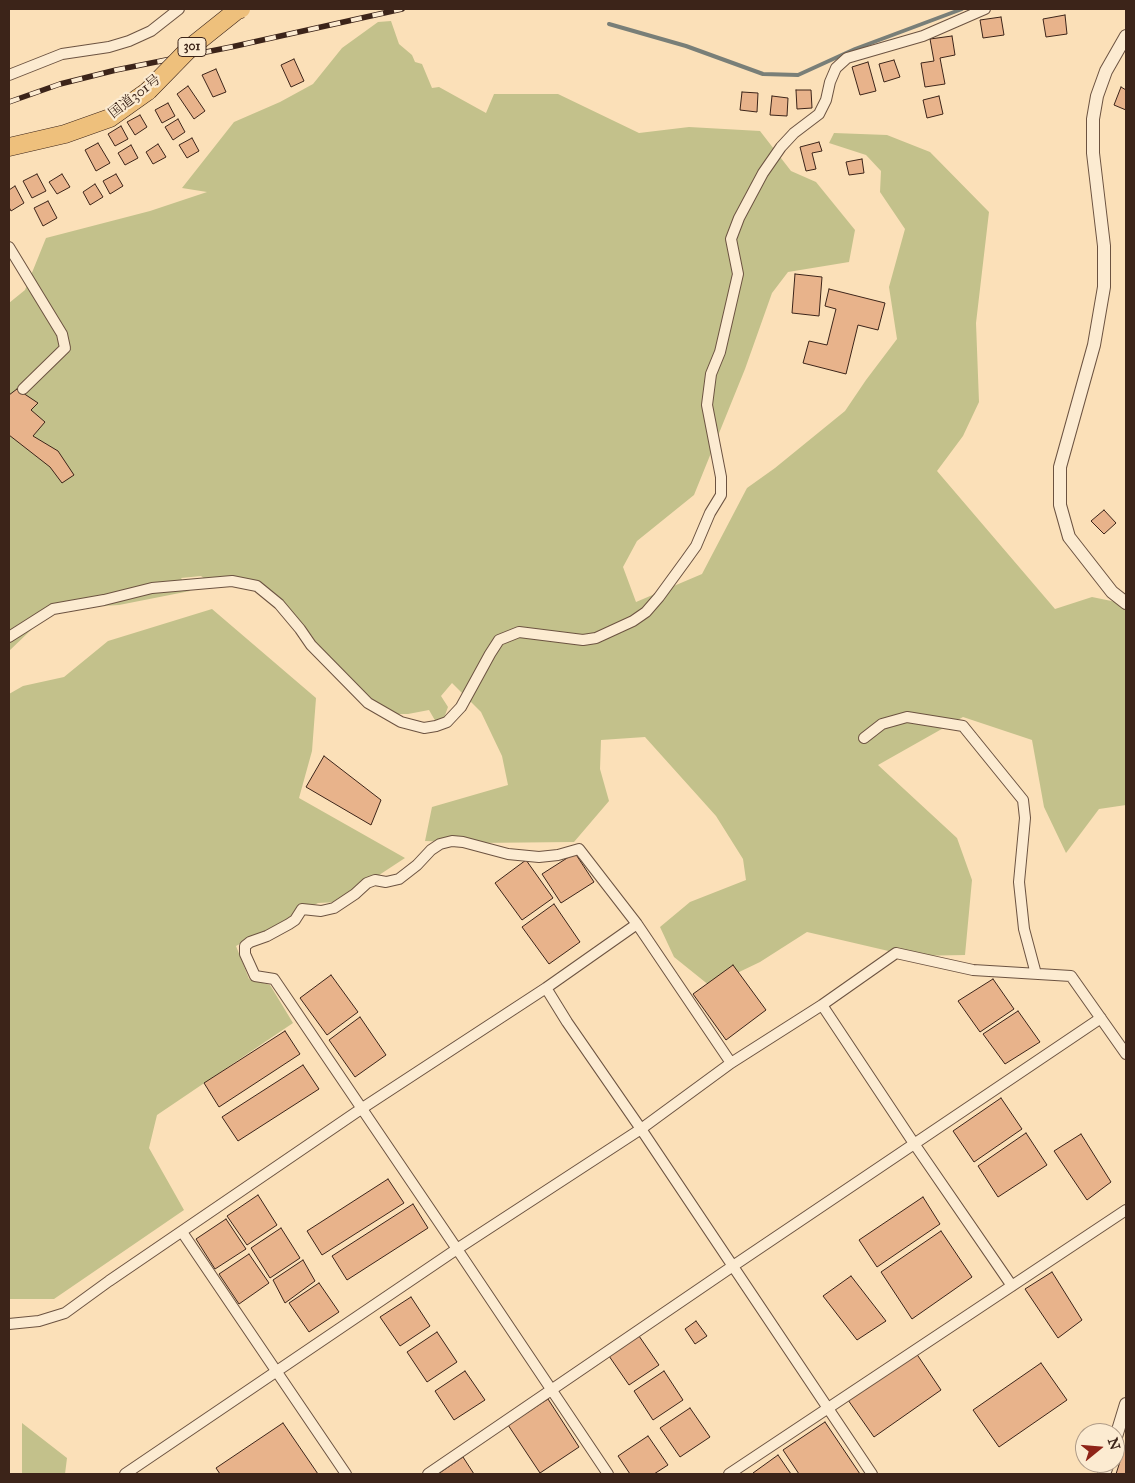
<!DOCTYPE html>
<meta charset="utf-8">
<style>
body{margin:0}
#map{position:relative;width:1135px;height:1483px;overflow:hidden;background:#fbe0b8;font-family:"IM FELL Great Primer",serif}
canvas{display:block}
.frame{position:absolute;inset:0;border:10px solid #3c2419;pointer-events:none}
.north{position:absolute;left:1075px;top:1423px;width:50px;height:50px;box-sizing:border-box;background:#fcebd1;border:1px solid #af9b87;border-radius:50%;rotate:73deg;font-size:14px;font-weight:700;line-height:20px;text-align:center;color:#3c2419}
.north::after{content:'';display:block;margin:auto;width:18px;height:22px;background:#8f2418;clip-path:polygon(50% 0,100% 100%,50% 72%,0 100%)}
</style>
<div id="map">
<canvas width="1135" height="1483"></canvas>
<div class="frame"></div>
<div class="north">N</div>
</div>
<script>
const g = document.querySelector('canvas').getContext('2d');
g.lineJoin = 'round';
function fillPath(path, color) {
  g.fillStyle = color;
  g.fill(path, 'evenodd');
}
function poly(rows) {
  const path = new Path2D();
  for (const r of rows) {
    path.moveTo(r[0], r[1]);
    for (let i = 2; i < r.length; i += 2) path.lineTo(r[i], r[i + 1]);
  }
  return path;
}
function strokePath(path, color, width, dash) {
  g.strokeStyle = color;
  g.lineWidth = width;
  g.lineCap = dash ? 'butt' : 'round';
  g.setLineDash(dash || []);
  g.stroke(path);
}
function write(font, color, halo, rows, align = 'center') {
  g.font = font + ' "IM FELL Great Primer","Noto Serif JP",serif';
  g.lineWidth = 4.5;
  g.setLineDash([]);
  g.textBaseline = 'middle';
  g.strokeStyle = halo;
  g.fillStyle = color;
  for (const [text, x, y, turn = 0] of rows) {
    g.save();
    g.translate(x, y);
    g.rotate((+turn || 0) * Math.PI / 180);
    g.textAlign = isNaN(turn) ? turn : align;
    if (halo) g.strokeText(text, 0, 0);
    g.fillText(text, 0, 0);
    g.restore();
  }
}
const green = poly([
 [391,21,399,44,412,55,415,62,422,64,432,88,439,87,486,113,494,94,558,94,639,133,689,127,760,131,791,171,816,182,855,230,849,262,788,272,772,293,745,369,694,495,637,541,623,567,636,602,702,574,747,488,775,468,845,411,866,380,897,339,889,287,905,229,880,192,881,171,866,155,829,143,834,133,887,135,930,152,989,212,976,323,979,402,963,436,937,471,1055,609,1092,597,1126,604,1126,805,1099,809,1066,853,1044,807,1032,740,963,717,878,765,957,838,972,880,965,955,910,956,807,932,760,962,710,986,674,957,660,927,690,902,746,880,743,859,716,816,645,737,601,740,600,769,609,801,574,842,474,843,425,841,432,807,508,785,502,756,481,712,452,683,441,696,448,707,440,729,429,710,408,714,390,714,363,694,340,672,266,587,209,582,201,576,181,578,190,591,119,605,53,609,9,651,9,303,25,290,46,238,150,211,207,192,182,188,234,122,280,102,313,84,342,48,378,22],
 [212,609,316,698,312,751,299,798,405,858,338,902,318,903,236,946,249,979,270,985,293,1023,157,1115,149,1148,184,1210,54,1299,9,1299,9,694,23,686,64,677,108,641],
 [22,1423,67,1458,65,1474,22,1474]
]);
const stream = poly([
 [609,24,686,46,763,74,798,75,855,49,962,9]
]);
const building = poly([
 [1065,15,1067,34,1046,37,1043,19,1065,15],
 [1001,17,1004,35,983,38,980,20,1001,17],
 [952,36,955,55,940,58,945,84,925,87,921,63,934,61,930,39,952,36],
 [294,59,304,81,291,87,281,65,294,59],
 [894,60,900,77,884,82,879,64,894,60],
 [868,62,876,91,860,95,852,67,868,62],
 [216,69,226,92,213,97,202,75,216,69],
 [188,86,205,111,194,119,177,94,188,86],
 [1121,87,1126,90,1126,110,1114,105,1121,87],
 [796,90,811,90,812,108,797,109,796,90],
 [742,92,758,93,757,112,740,110,742,92],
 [772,96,788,98,787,116,770,115,772,96],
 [939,96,943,114,927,118,923,100,939,96],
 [168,103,175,116,162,123,155,110,168,103],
 [140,115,147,127,135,135,127,122,140,115],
 [178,119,185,132,173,140,165,127,178,119],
 [121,126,128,139,115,146,108,134,121,126],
 [192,138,199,151,187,158,179,145,192,138],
 [819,142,822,151,812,153,816,169,806,171,800,147,819,142],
 [98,143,110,163,96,171,85,150,98,143],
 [158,144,166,157,153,164,146,152,158,144],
 [131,145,138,158,125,165,118,153,131,145],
 [862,159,864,173,849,175,846,162,862,159],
 [37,174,46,191,32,198,23,181,37,174],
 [62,174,70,187,57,194,49,182,62,174],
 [116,174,123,186,110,194,103,181,116,174],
 [95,184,103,197,90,205,83,192,95,184],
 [15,186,24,203,11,211,9,207,9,190,15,186],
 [48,201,57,218,43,226,34,208,48,201],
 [795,274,822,277,819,316,792,313,795,274],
 [829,289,885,303,878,330,858,325,846,374,803,363,809,341,827,345,836,309,825,306,829,289],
 [17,389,38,403,31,410,45,422,33,436,58,451,74,475,62,483,50,467,9,435,9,395,17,389],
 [1104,510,1116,523,1104,534,1091,521,1104,510],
 [324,756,381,800,371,825,306,787,324,756],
 [575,853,594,882,561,903,542,874,575,853],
 [526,860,553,898,522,920,495,883,526,860],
 [554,904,580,942,549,964,522,927,554,904],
 [733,965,766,1010,726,1040,693,994,733,965],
 [331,975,358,1012,327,1035,300,998,331,975],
 [993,979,1014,1009,980,1032,958,1001,993,979],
 [1018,1011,1040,1042,1005,1064,983,1034,1018,1011],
 [360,1017,386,1055,355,1077,329,1040,360,1017],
 [285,1031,300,1054,219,1107,204,1083,285,1031],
 [303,1065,319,1089,238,1141,222,1117,303,1065],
 [1001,1098,1022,1129,974,1162,953,1131,1001,1098],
 [1026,1133,1047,1165,998,1197,978,1166,1026,1133],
 [1081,1134,1111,1182,1087,1200,1054,1151,1081,1134],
 [388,1179,404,1203,322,1255,307,1231,388,1179],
 [258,1195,277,1225,247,1245,227,1216,258,1195],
 [923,1197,940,1224,877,1267,859,1240,923,1197],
 [413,1204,428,1228,347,1280,332,1256,413,1204],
 [226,1219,246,1249,215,1269,196,1239,226,1219],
 [281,1228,300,1258,270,1278,251,1248,281,1228],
 [941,1231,972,1277,912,1319,881,1272,941,1231],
 [249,1254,269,1283,239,1304,219,1274,249,1254],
 [303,1260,315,1281,285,1303,273,1280,303,1260],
 [1052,1272,1082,1320,1058,1338,1025,1289,1052,1272],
 [851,1276,886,1321,857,1340,823,1296,851,1276],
 [319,1283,339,1312,309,1332,289,1303,319,1283],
 [411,1297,430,1326,400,1346,380,1317,411,1297],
 [696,1321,707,1336,695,1344,685,1329,696,1321],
 [437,1332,457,1362,427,1382,407,1352,437,1332],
 [639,1336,659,1365,629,1385,609,1356,639,1336],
 [916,1353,941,1390,874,1437,848,1400,916,1353],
 [1041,1363,1067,1400,999,1447,973,1410,1041,1363],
 [465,1371,485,1400,454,1420,435,1391,465,1371],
 [664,1371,683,1400,653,1420,634,1391,664,1371],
 [548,1399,579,1447,540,1473,508,1425,548,1399],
 [690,1408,710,1437,680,1457,660,1428,690,1408],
 [825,1422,860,1474,799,1474,783,1450,825,1422],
 [283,1423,318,1474,220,1474,216,1468,283,1423],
 [648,1436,668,1465,654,1474,630,1474,618,1456,648,1436],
 [1126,1443,1126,1474,1116,1474,1126,1443],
 [778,1455,791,1474,754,1474,753,1473,778,1455],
 [463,1457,474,1474,438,1474,463,1457]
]);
const minor = poly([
 [9,75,62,54,109,47,129,41,151,31,179,9],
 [9,247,62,334,65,348,23,389],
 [9,637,53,609,104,600,152,588,232,581,257,586,279,604,300,629,311,645,368,703,401,722,424,728,436,726,447,722,461,707,490,654,499,640,519,632,583,640,596,638,633,621,646,612,659,597,686,560,696,546,710,513,721,495,721,477,707,405,711,374,720,352,738,274,731,239,739,218,763,173,781,147,794,133,819,114,826,100,830,82,836,68,847,58,923,36,985,9],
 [864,738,882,724,907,717,963,726,1023,800,1025,818,1019,882,1024,929,1036,974],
 [546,988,567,1022,641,1129,872,1474],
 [822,1005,915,1145,1012,1286],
 [182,1232,346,1474],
 [9,1324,39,1321,65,1313,109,1281,361,1109,546,988,637,924],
 [125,1474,457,1249,641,1129,731,1063,822,1005,896,953,973,970,1071,976,1126,1054],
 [428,1474,733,1266,1101,1018],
 [608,1474,457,1249,274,979,255,976,245,954,245,946,250,942,267,936,289,924,295,920,302,909,321,911,334,908,355,894,367,883,375,880,386,882,399,879,417,865,431,850,440,844,452,841,463,842,508,854,539,857,558,855,579,849,637,924,731,1063],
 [729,1474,1126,1210]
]);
const tertiary = poly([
 [1126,36,1106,71,1097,96,1093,119,1093,153,1104,246,1104,287,1094,345,1060,467,1060,505,1069,537,1112,592,1126,603],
 [1115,1440,1126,1404],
 [1104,1474,1108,1463]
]);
const trunk = poly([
 [9,147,65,134,110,118,148,91]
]);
const rail = poly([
 [9,102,60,84,116,70,231,47,402,9]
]);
const trunkBridge = poly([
 [148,91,191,47,236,11,241,9]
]);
const shields = [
 [192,47,28]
];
const shieldNames = [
 ["301",192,47]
];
const streetNames = [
 ["国道301号",135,97,-38]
];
fillPath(green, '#c3c18b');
strokePath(stream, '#797f78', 4);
fillPath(building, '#e8b38b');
strokePath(building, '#3c2419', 1);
strokePath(minor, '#6c5341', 12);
strokePath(tertiary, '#6c5341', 14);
strokePath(trunk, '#3c2419', 19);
strokePath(minor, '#fcebd1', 10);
strokePath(tertiary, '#fcebd1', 12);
strokePath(trunk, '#eec07c', 18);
strokePath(rail, '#3c2419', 5.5);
strokePath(rail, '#fcebd1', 4, [11]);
strokePath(trunkBridge, '#3c2419', 19, []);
strokePath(trunkBridge, '#eec07c', 18);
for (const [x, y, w] of shields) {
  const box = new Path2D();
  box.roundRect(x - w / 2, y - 9.5, w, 19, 4);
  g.fillStyle = '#fcebd1';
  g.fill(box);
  strokePath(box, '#3c2419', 1);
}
write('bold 12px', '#3c2419', null, shieldNames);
write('14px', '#3c2419', '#fcebd1', streetNames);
</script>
